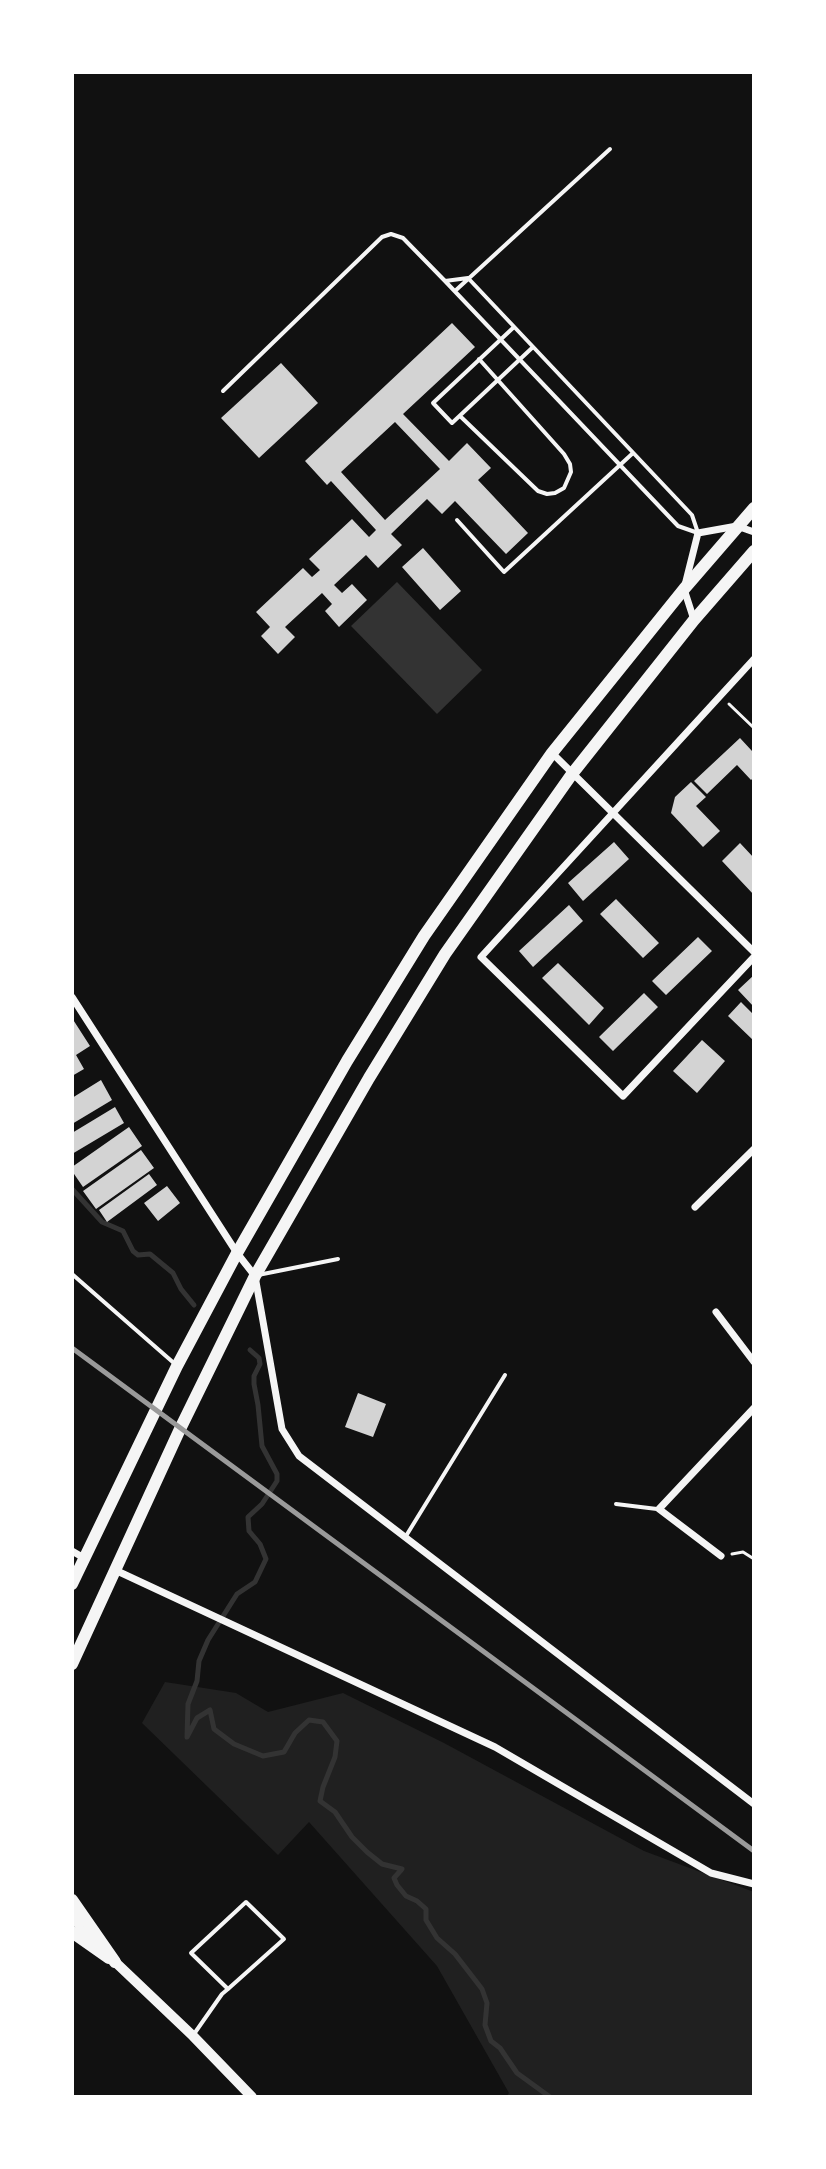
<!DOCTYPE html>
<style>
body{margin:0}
#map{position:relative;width:826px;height:2169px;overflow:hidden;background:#111;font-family:Bitter,serif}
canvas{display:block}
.frame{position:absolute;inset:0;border:74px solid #fff;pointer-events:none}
</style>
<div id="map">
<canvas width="826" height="2169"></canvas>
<div class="frame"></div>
</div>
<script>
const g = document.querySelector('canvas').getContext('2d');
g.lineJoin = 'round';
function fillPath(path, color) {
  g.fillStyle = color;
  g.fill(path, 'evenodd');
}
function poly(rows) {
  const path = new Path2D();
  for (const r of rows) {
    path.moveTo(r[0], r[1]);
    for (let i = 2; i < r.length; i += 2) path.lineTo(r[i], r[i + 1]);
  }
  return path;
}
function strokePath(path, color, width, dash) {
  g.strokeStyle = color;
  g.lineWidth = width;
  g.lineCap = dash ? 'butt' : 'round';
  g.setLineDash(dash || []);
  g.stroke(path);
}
const green = poly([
 [165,1682,236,1693,268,1712,343,1693,444,1743,644,1851,754,1892,754,2097,506,2097,509,2093,437,1966,309,1822,278,1855,142,1723]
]);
const water = poly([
 [397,582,482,670,437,714,351,626]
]);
const stream = poly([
 [72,1189,102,1222,123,1231,133,1251,138,1255,150,1254,173,1273,181,1289,194,1305],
 [250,1350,259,1358,260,1364,254,1376,254,1384,258,1405,262,1446,277,1474,277,1481,262,1504,248,1517,249,1531,260,1544,266,1559,255,1582,237,1594,208,1640,199,1661,197,1681,188,1704,187,1737,197,1718,210,1710,214,1729,234,1744,263,1756,284,1752,295,1733,309,1720,323,1722,337,1741,335,1757,323,1787,320,1801,335,1812,352,1837,367,1852,382,1864,402,1869,394,1878,397,1885,406,1896,417,1901,426,1909,426,1920,437,1938,455,1954,482,1989,487,2003,485,2025,491,2041,500,2048,517,2073,550,2097]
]);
const building = poly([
 [452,323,475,347,403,414,449,461,467,443,491,468,478,480,528,533,506,554,455,501,442,514,427,499,391,534,402,545,378,568,366,555,334,585,342,593,352,584,367,600,339,627,325,611,332,604,322,593,285,627,295,637,278,654,261,636,270,627,256,612,303,568,312,577,320,570,309,559,352,519,369,537,376,530,331,481,327,485,305,461],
 [395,422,440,469,385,520,341,472],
 [281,363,318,403,259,458,221,418],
 [423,548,461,591,440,610,402,567],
 [740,738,752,751,754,749,754,777,751,780,737,765,707,794,694,781],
 [691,782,706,797,696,806,720,831,703,847,671,813,675,797],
 [614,842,629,859,583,901,568,883],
 [740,843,754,858,754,895,722,861],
 [616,899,659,943,643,958,600,914],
 [569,905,583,921,533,967,519,951],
 [698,937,712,951,666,995,652,981],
 [558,963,604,1008,589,1025,542,978],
 [754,975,754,1007,738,990],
 [644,993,658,1007,613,1051,599,1037],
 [741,1002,754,1015,754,1041,728,1016],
 [72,1018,90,1046,76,1055,84,1069,72,1076],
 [702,1040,725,1061,697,1093,673,1071],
 [101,1080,112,1100,72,1124,72,1098],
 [115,1107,124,1123,72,1154,72,1133],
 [129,1127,142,1146,83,1187,72,1171,72,1167],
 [141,1150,154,1168,96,1209,83,1191],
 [149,1174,157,1185,107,1222,99,1210],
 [167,1186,180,1203,158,1221,144,1203],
 [358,1393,386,1404,373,1437,345,1427]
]);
const path = poly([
 [729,704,754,728],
 [732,1554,743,1552,754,1559]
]);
const service = poly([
 [468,278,692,515,698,533,678,526,445,281,468,278],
 [455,291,610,149],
 [514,327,433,403,452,423,533,347],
 [223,391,382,237,391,234,403,238,445,281],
 [460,416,538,491,547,494,555,493,564,488,571,472,570,464,564,454,479,359],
 [457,520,504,572,633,453],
 [72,1274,175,1364],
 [258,1275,338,1259],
 [616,1504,657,1509],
 [406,1536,505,1375],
 [194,2034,222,1994,228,1989,284,1939,246,1902,191,1953,228,1989]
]);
const minor = poly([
 [694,620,684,589,698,533,737,526,754,532],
 [754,659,481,957,623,1096,754,957],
 [552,753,754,952],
 [72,997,237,1253,255,1276,282,1429,299,1456,754,1804],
 [695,1207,754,1149],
 [716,1312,754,1362],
 [72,1551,84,1558],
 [721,1556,659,1509,754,1408],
 [115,1570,495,1747,711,1873,754,1884]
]);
const secondary = poly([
 [72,1917,97,1943],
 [111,1958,193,2036,252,2097]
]);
const trunk = poly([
 [72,1584,177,1366,237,1253,347,1061,424,936,552,753,684,589,754,508],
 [72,1664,180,1429,255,1276,369,1078,445,954,572,774,694,620,754,551],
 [72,1900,115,1962],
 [72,1932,109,1958]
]);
const rail = poly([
 [72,1348,754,1851]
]);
fillPath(green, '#202020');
fillPath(water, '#333');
strokePath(stream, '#333', 5);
fillPath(building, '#d3d3d3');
strokePath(path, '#f5f5f5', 3);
strokePath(service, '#f5f5f5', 4);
strokePath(minor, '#f5f5f5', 7);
strokePath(secondary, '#f5f5f5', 10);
strokePath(trunk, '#f5f5f5', 12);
strokePath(rail, '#9a9a9a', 5);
</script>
